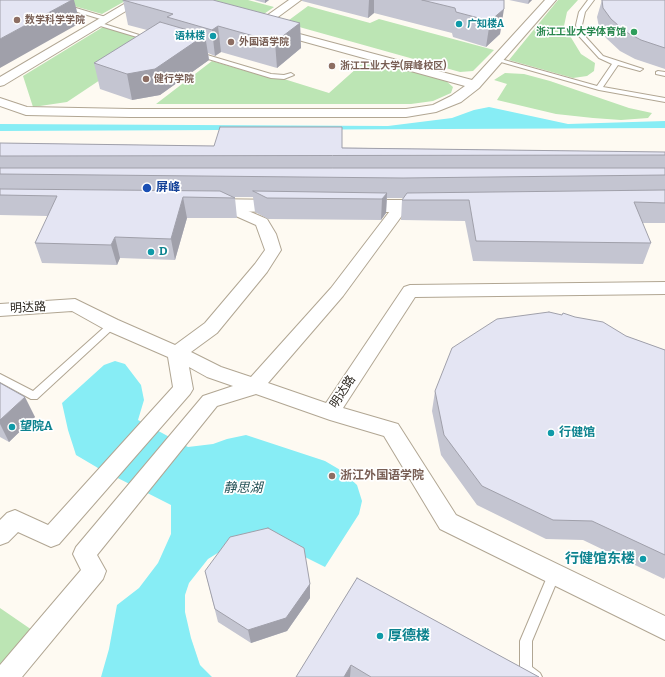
<!DOCTYPE html>
<meta charset="utf-8">
<style>
body{margin:0}
canvas{display:block;background:#fefaf2}
</style>
<canvas width="665" height="677"></canvas>
<script>
const g = document.querySelector('canvas').getContext('2d');
g.lineJoin = 'round';
function fillPath(path, color) {
  g.fillStyle = color;
  g.fill(path, 'evenodd');
}
function poly(rows) {
  const path = new Path2D();
  for (const r of rows) {
    path.moveTo(r[0], r[1]);
    for (let i = 2; i < r.length; i += 2) path.lineTo(r[i], r[i + 1]);
  }
  return path;
}
function strokePath(path, color, width, dash) {
  g.strokeStyle = color;
  g.lineWidth = width;
  g.lineCap = dash ? 'butt' : 'round';
  g.setLineDash(dash || []);
  g.stroke(path);
}
function write(font, color, halo, rows, align = 'center') {
  g.font = font + ' Bitter,"Noto Sans SC",serif';
  g.lineWidth = 3.5;
  g.setLineDash([]);
  g.textBaseline = 'middle';
  g.strokeStyle = halo;
  g.fillStyle = color;
  for (const [text, x, y, turn = 0] of rows) {
    g.save();
    g.translate(x, y);
    g.rotate((+turn || 0) * Math.PI / 180);
    g.textAlign = isNaN(turn) ? turn : align;
    if (halo) g.strokeText(text, 0, 0);
    g.fillText(text, 0, 0);
    g.restore();
  }
}
const green = poly([
 [53,0,127,0,102,14],
 [193,0,248,0,274,7,258,18],
 [558,0,578,0,567,12,564,26,581,54,595,63,594,71,587,76,573,78,509,60],
 [308,6,370,23,379,19,494,50,473,71,460,72,285,23],
 [103,27,191,54,109,74,67,102,33,107,23,76],
 [367,59,445,80,453,87,451,93,433,101,411,104,156,104,212,61,270,78,284,79,329,93],
 [505,73,524,74,550,81,629,108,652,113,648,118,621,120,593,118,556,114,497,100,507,84,494,80],
 [0,608,32,630,0,667]
]);
const water = poly([
 [489,107,568,124,665,121,665,128,0,131,0,124,388,126,452,118,474,110],
 [115,361,125,364,141,385,144,400,138,420,188,447,213,444,227,439,246,435,325,461,342,471,357,485,362,501,359,514,325,567,293,551,237,541,208,559,189,583,185,595,185,612,191,638,200,665,212,677,101,677,109,649,117,605,139,588,158,563,171,534,171,505,98,468,76,455,68,430,62,403,104,365]
]);
const lane = poly([
 [588,0,594,0,585,12,582,25,584,35,603,56,643,69,640,71,618,65,603,87,665,98,665,102,599,90,494,60,497,58,597,86,612,64,599,58,578,35,576,25,579,12,588,0],
 [66,5,109,18,110,19,107,21,64,8,64,6,66,5],
 [97,23,101,23,152,39,147,40,97,25,97,23],
 [197,52,271,74,284,75,291,73,294,75,284,79,271,78,195,55,195,53,197,52],
 [658,71,665,72,665,76,656,74,656,72,658,71],
 [112,322,115,323,116,325,115,327,37,399,31,399,0,382,0,374,33,391,109,323,112,322],
 [554,569,558,570,560,574,532,641,532,667,540,673,542,677,525,677,522,674,520,670,520,641,550,570,554,569]
]);
const street = poly([
 [131,0,144,0,4,85,0,86,0,77,131,0],
 [289,0,301,0,263,28,255,28,253,26,255,24,289,0],
 [545,0,556,0,479,88,461,102,436,112,406,117,130,117,26,115,0,106,0,98,27,107,130,109,406,109,433,105,451,96,465,86,273,33,271,31,273,29,277,28,472,80,545,0],
 [225,201,267,219,276,234,281,250,267,272,217,333,191,352,221,367,251,377,331,288,396,203,401,201,406,203,409,206,343,296,268,383,326,403,404,287,410,285,665,282,665,294,415,297,343,408,398,424,456,515,665,616,665,640,440,529,384,436,330,420,256,394,217,406,97,555,106,571,103,579,22,677,0,677,0,665,81,570,73,554,76,547,203,396,233,386,207,377,189,367,193,389,190,394,59,544,51,547,18,532,8,542,0,545,0,520,7,513,15,510,48,525,173,387,168,357,106,330,72,311,0,316,0,304,75,299,118,320,175,345,205,323,255,264,265,250,256,225,220,209,217,206,220,203,225,201]
]);
const secondary = poly([
 [205,199,285,200,292,202,294,206,292,210,285,212,205,211,198,209,196,205,198,201,205,199],
 [357,200,431,200,438,202,440,206,438,210,431,212,357,212,350,210,348,206,350,202,357,200]
]);
const wall = poly([
 [123,0,300,23,301,48,277,68,221,52,215,56,208,53,209,60,160,95,132,100,100,89,94,63,147,30,128,25],
 [254,0,269,0,265,3],
 [302,0,504,0,500,34,486,47,453,37,452,33,374,13,368,18,302,1],
 [509,0,532,0,528,4],
 [602,0,665,0,665,69,635,59,620,51,606,38,599,27,597,17],
 [0,143,665,152,665,223,642,223,651,243,643,264,473,261,465,221,401,220,402,200,403,198,387,198,386,213,381,220,268,219,255,212,253,197,232,197,235,198,237,218,187,218,175,260,120,258,117,265,42,263,35,243,48,216,0,215],
 [626,336,665,350,665,577,664,579,583,540,546,539,477,505,441,455,432,411,435,391],
 [0,383,35,417,9,442,0,437],
 [205,571,310,584,310,598,287,631,251,643,218,622],
 [357,578,539,677,296,677]
]);
const shadedWall = poly([
 [72,0,74,0,80,23,0,68,0,39],
 [265,0,269,0,265,3],
 [369,0,374,0,374,13,368,18],
 [529,0,532,0,528,4],
 [504,9,500,34,486,47,490,21],
 [300,23,301,48,277,68,275,42],
 [218,26,221,52,215,56,212,30],
 [205,35,209,60,160,95,132,100,127,74],
 [387,193,386,213,381,220,382,199],
 [183,197,187,218,175,260,171,239],
 [115,237,120,258,117,265,111,245],
 [25,397,35,417,9,442,0,424,0,420],
 [310,584,310,598,287,631,251,643,248,630],
 [351,665,350,677,344,677]
]);
const building = poly([
 [0,0,72,0,0,39,0,0],
 [123,0,213,0,300,23,275,42,218,26,212,30,167,17,173,14,123,0],
 [422,0,504,0,504,9,490,21,456,12,455,8,422,0],
 [602,0,665,0,665,48,641,40,626,32,611,19,603,8,602,0],
 [160,22,205,35,155,69,127,74,94,63,160,22],
 [220,127,342,127,342,148,665,152,665,155,0,156,0,143,214,146,220,127],
 [0,168,665,168,665,175,403,178,0,174,0,168],
 [0,189,220,191,235,198,183,197,171,239,115,237,111,245,35,243,57,196,0,195,0,189],
 [665,190,665,203,634,202,651,243,476,241,469,200,402,200,407,193,665,190],
 [253,191,387,193,382,199,267,198,253,191],
 [549,312,562,315,563,313,575,317,603,322,626,336,665,350,665,555,592,521,553,520,482,486,444,435,435,391,452,348,497,319,549,312],
 [0,383,25,397,0,420,0,383],
 [268,528,304,548,310,584,286,618,248,630,215,609,205,571,230,537,268,528],
 [357,578,539,677,371,677,351,665,344,677,296,677,357,578]
]);
const markers = [
 [17,20,4,"#8d6e63"],
 [459,24,4,"#0f9aa8"],
 [634,32,4,"#2e9e5b"],
 [213,36,4,"#0f9aa8"],
 [231,42,4,"#8d6e63"],
 [332,66,4,"#8d6e63"],
 [146,79,4,"#8d6e63"],
 [147,188,5,"#1a4fb4"],
 [151,252,4,"#0f9aa8"],
 [12,427,4,"#0f9aa8"],
 [551,433,4,"#0f9aa8"],
 [332,476,4,"#8d6e63"],
 [643,559,4,"#0f9aa8"],
 [380,636,4,"#0f9aa8"]
];
const farEducationnames = [
 ["数学科学学院",25,20],
 ["外国语学院",239,42],
 ["浙江工业大学(屏峰校区)",340,66],
 ["健行学院",154,79]
];
const farCulturenames = [
 ["广知楼A",467,24],
 ["语林楼",205,36,"right"]
];
const farLeisurenames = [
 ["浙江工业大学体育馆",626,32]
];
const transitNames = [
 ["屏峰",156,188]
];
const cultureNames = [
 ["D",159,252],
 ["望院A",20,427],
 ["行健馆",559,433]
];
const streetNames = [
 ["明达路",28,308,-3],
 ["明达路",343,392,-57]
];
const educationNames = [
 ["浙江外国语学院",340,476]
];
const waterNames = [
 ["静思湖",243,488]
];
const nearCulturenames = [
 ["行健馆东楼",635,559],
 ["厚德楼",388,636,"left"]
];
fillPath(green, '#bce5b4');
fillPath(water, '#87edf5');
strokePath(lane, '#b1a693', 2);
strokePath(street, '#b1a693', 2);
strokePath(secondary, '#b1a693', 2);
fillPath(lane, '#fff');
fillPath(street, '#fff');
fillPath(secondary, '#fff');
fillPath(wall, '#c4c5d1');
fillPath(shadedWall, '#a0a0aa');
fillPath(building, '#e4e5f3');
strokePath(building, '#a0a0aa', 1);
for (const [x, y, r, color] of markers) {
  const dot = new Path2D();
  dot.arc(x, y, r, 0, 2 * Math.PI);
  g.fillStyle = color;
  g.fill(dot);
  strokePath(dot, '#fff', 1.5);
}
write('bold 10px', '#785e54', '#fff', farEducationnames, 'left');
write('bold 10px', '#0d838f', '#fff', farCulturenames, 'left');
write('bold 10px', '#27864d', '#fff', farLeisurenames, 'right');
write('bold 12px', '#164399', '#fff', transitNames, 'left');
write('bold 12px', '#0d838f', '#fff', cultureNames, 'left');
write('12px', '#231e17', '#fff', streetNames);
write('bold 12px', '#785e54', '#fff', educationNames, 'left');
write('italic 13px', '#275458', '#fff', waterNames);
write('bold 14px', '#0d838f', '#fff', nearCulturenames, 'right');
</script>
